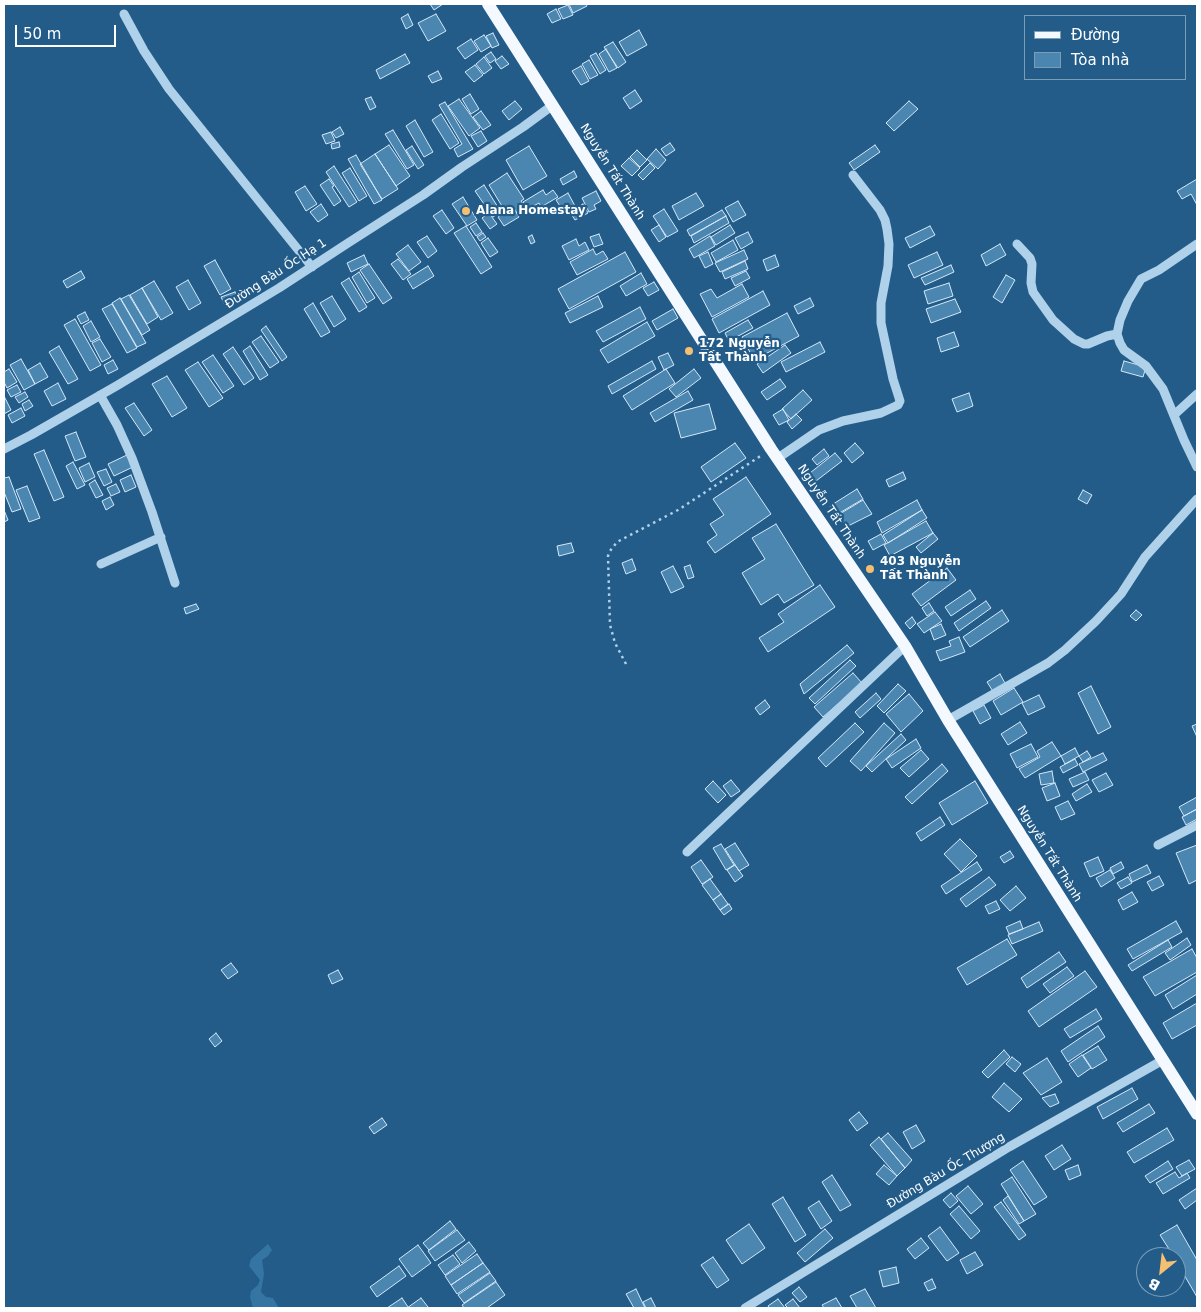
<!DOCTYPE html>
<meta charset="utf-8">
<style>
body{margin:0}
#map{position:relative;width:1201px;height:1312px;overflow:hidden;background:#235c89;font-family:"DejaVu Sans",sans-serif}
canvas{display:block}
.frame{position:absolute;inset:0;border:5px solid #fff;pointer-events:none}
.legend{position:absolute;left:1024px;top:15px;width:162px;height:65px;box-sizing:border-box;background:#235c89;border:1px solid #7b9db8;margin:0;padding:6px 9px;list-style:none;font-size:15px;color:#fff}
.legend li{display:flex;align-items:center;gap:10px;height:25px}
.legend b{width:25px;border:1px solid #7b9db8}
.north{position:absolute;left:1136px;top:1247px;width:50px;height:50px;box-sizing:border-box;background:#235c89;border:1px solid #7b9db8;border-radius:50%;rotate:209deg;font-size:14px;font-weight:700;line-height:20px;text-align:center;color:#fff}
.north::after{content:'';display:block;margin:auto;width:18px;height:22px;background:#f5bf72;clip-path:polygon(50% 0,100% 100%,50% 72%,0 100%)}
.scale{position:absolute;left:15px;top:25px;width:101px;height:22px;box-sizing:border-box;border:2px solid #fff;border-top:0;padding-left:6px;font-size:15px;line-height:18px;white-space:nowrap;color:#fff;-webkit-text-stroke:4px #235c89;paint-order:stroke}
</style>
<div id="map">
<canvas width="1201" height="1312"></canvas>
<div class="frame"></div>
<ul class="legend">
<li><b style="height:6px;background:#f3f9fe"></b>Đường</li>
<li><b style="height:14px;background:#4b86b1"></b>Tòa nhà</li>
</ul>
<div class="north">B</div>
<div class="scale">50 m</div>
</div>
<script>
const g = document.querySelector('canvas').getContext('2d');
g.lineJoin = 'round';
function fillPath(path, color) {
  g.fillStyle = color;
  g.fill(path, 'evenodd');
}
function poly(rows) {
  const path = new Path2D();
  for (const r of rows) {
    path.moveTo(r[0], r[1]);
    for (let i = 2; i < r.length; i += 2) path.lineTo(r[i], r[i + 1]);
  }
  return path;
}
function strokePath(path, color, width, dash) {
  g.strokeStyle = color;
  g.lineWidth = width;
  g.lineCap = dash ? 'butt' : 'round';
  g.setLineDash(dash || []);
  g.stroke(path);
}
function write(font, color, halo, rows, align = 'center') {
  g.font = font + ' "DejaVu Sans",sans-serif';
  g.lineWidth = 4.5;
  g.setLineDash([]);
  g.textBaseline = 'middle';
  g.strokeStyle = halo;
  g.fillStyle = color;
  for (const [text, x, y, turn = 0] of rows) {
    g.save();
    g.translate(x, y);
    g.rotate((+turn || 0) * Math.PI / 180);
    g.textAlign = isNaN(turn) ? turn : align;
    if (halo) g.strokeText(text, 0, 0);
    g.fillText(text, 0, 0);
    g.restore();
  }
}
const green = poly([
 [268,1244,272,1250,268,1256,262,1260,264,1274,261,1292,266,1297,273,1298,279,1308,253,1308,250,1297,251,1291,258,1285,260,1280,249,1266,251,1259]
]);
const building = poly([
 [430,4,443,4,434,10,430,4],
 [569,4,586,4,587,6,573,13,569,4],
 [568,5,573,15,563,19,558,9,568,5],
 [556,9,561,19,552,23,547,14,556,9],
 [408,14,413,25,406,29,401,18,408,14],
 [436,14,446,31,428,41,418,23,436,14],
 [639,30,647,45,627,56,619,42,639,30],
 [493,33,499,45,492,48,486,36,493,33],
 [484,35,491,46,481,52,474,41,484,35],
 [471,39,478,50,465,59,457,48,471,39],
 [613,42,626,62,618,68,604,47,613,42],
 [606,49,617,68,609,72,599,54,606,49],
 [491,52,496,59,490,63,485,56,491,52],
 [596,53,606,70,600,74,590,56,596,53],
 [405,54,410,63,380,79,376,70,405,54],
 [502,56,509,64,501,69,495,61,502,56],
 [484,57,492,68,484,74,476,64,484,57],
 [589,60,598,75,590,79,582,64,589,60],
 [475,65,483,75,474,82,465,72,475,65],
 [581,66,589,81,581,85,572,71,581,66],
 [438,71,442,79,432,83,428,76,438,71],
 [635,90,642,101,630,109,623,98,635,90],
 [470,94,479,109,471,114,462,99,470,94],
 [371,97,376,107,370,110,365,99,371,97],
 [459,99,480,128,469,136,448,106,459,99],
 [515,101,522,109,509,120,502,111,515,101],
 [909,101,918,109,894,131,886,123,909,101],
 [445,102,473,149,458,157,454,149,462,144,439,105,445,102],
 [481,111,491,125,483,130,473,117,481,111],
 [441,114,459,143,450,149,432,120,441,114],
 [415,120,433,152,424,157,406,126,415,120],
 [340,127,344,134,336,138,332,132,340,127],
 [393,130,414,165,407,169,385,134,393,130],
 [481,131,487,141,478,147,471,136,481,131],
 [331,132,335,141,326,144,322,135,331,132],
 [339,142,340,147,332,149,331,144,339,142],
 [670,143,675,150,666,156,661,149,670,143],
 [389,145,410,176,396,186,375,154,389,145],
 [875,145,880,152,854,170,849,163,875,145],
 [412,146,424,165,418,169,406,150,412,146],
 [529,146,547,176,523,190,506,160,529,146],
 [656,149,666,160,658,169,647,159,656,149],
 [637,150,647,160,640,167,630,157,637,150],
 [375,154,398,189,382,199,360,164,375,154],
 [356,155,382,200,374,204,348,159,356,155],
 [629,158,640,168,632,176,621,166,629,158],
 [650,163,655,168,643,180,638,175,650,163],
 [334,166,357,202,349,207,326,172,334,166],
 [350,168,367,196,359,201,342,173,350,168],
 [574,171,577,177,563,185,560,179,574,171],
 [507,173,524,199,521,201,527,210,518,215,513,206,505,211,489,185,507,173],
 [329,179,334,186,332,187,341,201,334,206,320,185,329,179],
 [1197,179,1197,205,1191,194,1182,199,1177,191,1197,179],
 [484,185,501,212,493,217,475,191,484,185],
 [305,186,317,204,306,211,295,192,305,186],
 [543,190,546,195,553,190,558,197,541,207,539,203,528,209,523,202,543,190],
 [596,191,601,201,594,205,596,209,589,212,582,198,596,191],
 [568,193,575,206,564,212,556,200,568,193],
 [696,193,704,206,679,220,672,206,696,193],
 [463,197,477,220,467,226,452,204,463,197],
 [738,201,746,215,733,222,725,208,738,201],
 [321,204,328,215,318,222,310,212,321,204],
 [583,204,588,213,575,220,570,212,583,204],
 [513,207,519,217,504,226,498,217,513,207],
 [664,209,678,231,667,237,653,216,664,209],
 [442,210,454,228,446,234,433,216,442,210],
 [722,210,726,216,690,236,687,230,722,210],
 [489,213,497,224,490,229,482,218,489,213],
 [726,216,729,223,694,243,691,236,726,216],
 [476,223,482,232,476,236,470,227,476,223],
 [659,225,666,237,659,242,651,230,659,225],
 [730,225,735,233,716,245,711,237,730,225],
 [466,226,492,267,481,274,454,233,466,226],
 [930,226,935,235,910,248,905,238,930,226],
 [748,232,753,242,741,249,735,238,748,232],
 [483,233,486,237,480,241,477,237,483,233],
 [599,234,603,244,594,247,590,237,599,234],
 [532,235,535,242,531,244,528,237,532,235],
 [427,236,437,251,428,258,417,242,427,236],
 [710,236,715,246,694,258,689,249,710,236],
 [488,238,498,252,490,257,481,243,488,238],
 [576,239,579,246,585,242,589,250,569,260,562,246,576,239],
 [733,240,738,250,716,262,711,253,733,240],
 [1000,244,1006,255,986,266,981,255,1000,244],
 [408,245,421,262,409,271,396,254,408,245],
 [593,249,596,255,603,251,608,259,577,275,570,262,593,249],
 [744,250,748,259,720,272,715,263,744,250],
 [625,252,636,272,569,309,558,289,625,252],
 [708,252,713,264,705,268,699,256,708,252],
 [937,252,943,265,914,278,908,265,937,252],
 [364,255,368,264,351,272,347,263,364,255],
 [775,255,779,266,767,271,763,260,775,255],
 [398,259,411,274,403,280,391,264,398,259],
 [215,260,231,289,220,295,204,266,215,260],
 [745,261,748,269,725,279,722,272,745,261],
 [369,264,392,298,383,304,360,270,369,264],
 [951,265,954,272,925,285,921,278,951,265],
 [428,266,434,276,413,289,407,279,428,266],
 [81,271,85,278,67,288,63,281,81,271],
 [746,271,750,278,735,286,731,278,746,271],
 [359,272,375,298,367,303,352,277,359,272],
 [641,273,647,284,626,296,620,286,641,273],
 [1006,275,1015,280,1002,303,993,297,1006,275],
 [349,278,367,307,359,312,341,283,349,278],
 [188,280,201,303,189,310,176,287,188,280],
 [154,281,173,313,161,320,142,288,154,281],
 [654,282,659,290,648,296,643,288,654,282],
 [949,283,953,296,928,304,924,291,949,283],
 [742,284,749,297,712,317,700,294,711,289,717,298,742,284],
 [142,288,158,317,147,324,130,295,142,288],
 [763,291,770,305,719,333,712,319,763,291],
 [235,292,239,301,226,307,221,297,235,292],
 [129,295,150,330,142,335,121,299,129,295],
 [332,296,346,319,334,327,320,303,332,296],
 [598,296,603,307,570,323,565,313,598,296],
 [120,298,146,343,137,347,112,303,120,298],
 [810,298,814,306,798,314,794,306,810,298],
 [955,299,961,312,931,323,926,309,955,299],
 [313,303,330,332,321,337,304,309,313,303],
 [112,304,137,348,127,353,102,309,112,304],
 [640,307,646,319,603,342,596,331,640,307],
 [673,309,678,318,657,330,652,321,673,309],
 [85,312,89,320,81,324,77,316,85,312],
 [787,313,799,336,754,360,742,337,787,313],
 [75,319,101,365,90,371,64,325,75,319],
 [748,320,753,328,729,341,725,333,748,320],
 [91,321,100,337,91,342,83,326,91,321],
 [647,322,655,336,608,363,600,350,647,322],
 [266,326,287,357,282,361,261,330,266,326],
 [954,332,959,346,941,352,937,338,954,332],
 [261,336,279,362,270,368,252,342,261,336],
 [100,339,111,357,102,362,92,343,100,339],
 [820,342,825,352,786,372,781,362,820,342],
 [785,345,791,353,763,373,757,364,785,345],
 [59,346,78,379,68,384,49,352,59,346],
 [250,346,268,375,260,380,243,351,250,346],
 [233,347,254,378,244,385,223,354,233,347],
 [668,353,674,365,664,370,658,357,668,353],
 [213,355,234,386,223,393,202,362,213,355],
 [21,359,35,384,24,390,10,365,21,359],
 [113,360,118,369,108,374,104,365,113,360],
 [652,361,656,369,612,394,608,386,652,361],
 [1124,361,1146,367,1143,377,1121,371,1124,361],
 [198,362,223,398,209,407,185,370,198,362],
 [40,363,48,377,35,384,28,370,40,363],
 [9,369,17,382,7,388,4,382,4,372,9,369],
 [666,369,675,383,632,410,623,396,666,369],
 [694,369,701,378,676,397,669,389,694,369],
 [167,376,187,408,172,417,152,384,167,376],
 [780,379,786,387,767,400,761,392,780,379],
 [58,383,66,399,52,406,44,391,58,383],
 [17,385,21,392,11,397,7,390,17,385],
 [803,390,812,400,791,419,782,409,803,390],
 [688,391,693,400,655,422,650,413,688,391],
 [25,392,28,397,19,403,15,397,25,392],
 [969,393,973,406,957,412,952,399,969,393],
 [4,396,11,410,4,414,4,396],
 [29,400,33,406,25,411,22,404,29,400],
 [134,403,152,430,144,436,125,408,134,403],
 [709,404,716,429,681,438,674,413,709,404],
 [21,408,25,416,12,423,8,415,21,408],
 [783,409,789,420,779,425,773,415,783,409],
 [796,414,802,420,792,429,787,422,796,414],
 [76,432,86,457,75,461,65,436,76,432],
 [735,443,746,458,711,482,701,467,735,443],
 [855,443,864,453,852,463,844,453,855,443],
 [824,449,829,456,817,465,812,459,824,449],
 [44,450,64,497,54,501,34,454,44,450],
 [835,453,842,461,816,481,810,473,835,453],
 [129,454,135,466,114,476,108,464,129,454],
 [73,462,85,485,77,489,66,466,73,462],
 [89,463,95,477,85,482,79,468,89,463],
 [106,469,112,482,104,486,97,472,106,469],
 [903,472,906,479,889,487,886,480,903,472],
 [131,475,136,487,125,492,120,480,131,475],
 [9,477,21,509,12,512,4,492,4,478,9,477],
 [746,477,771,514,715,553,707,542,717,535,710,524,724,515,713,499,746,477],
 [95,480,103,495,96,498,89,484,95,480],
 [116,484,120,492,111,496,107,488,116,484],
 [27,486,40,518,29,522,16,490,27,486],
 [857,489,863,499,836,515,830,506,857,489],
 [1083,490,1092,495,1087,504,1078,499,1083,490],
 [110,497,114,505,106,510,102,501,110,497],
 [863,500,872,514,846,527,838,515,863,500],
 [917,500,922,510,882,533,877,522,917,500],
 [4,510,8,520,4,522,4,510],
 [922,510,927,518,888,543,883,535,922,510],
 [926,521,933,533,890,556,884,545,926,521],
 [776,524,814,585,784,603,778,594,761,605,742,573,765,559,752,538,776,524],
 [933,533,938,539,921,553,916,547,933,533],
 [881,534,886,543,873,550,868,541,881,534],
 [571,543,574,552,559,556,557,546,571,543],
 [632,559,636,570,626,574,622,563,632,559],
 [690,565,694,577,688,579,684,567,690,565],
 [673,566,684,587,671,593,661,572,673,566],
 [947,568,956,580,921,606,912,594,947,568],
 [820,585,835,607,768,652,759,638,784,622,778,614,820,585],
 [970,590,976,599,951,616,945,607,970,590],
 [986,601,991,608,959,631,954,623,986,601],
 [929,603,934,611,927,616,922,608,929,603],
 [196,604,199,609,186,614,184,608,196,604],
 [1002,610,1009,621,970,647,963,637,1002,610],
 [1136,610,1142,615,1136,621,1130,616,1136,610],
 [935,612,942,621,924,633,917,624,935,612],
 [912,617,916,623,910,629,905,623,912,617],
 [941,624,946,635,934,640,930,629,941,624],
 [959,637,965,652,940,661,936,651,951,646,949,641,959,637],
 [847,645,854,653,804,694,800,684,847,645],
 [850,660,856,666,815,704,809,698,850,660],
 [853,673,862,683,823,717,814,707,853,673],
 [1000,674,1006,685,994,693,987,682,1000,674],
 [898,684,906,691,884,713,877,706,898,684],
 [1091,686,1111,727,1098,734,1078,693,1091,686],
 [1014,688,1023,702,1001,715,993,701,1014,688],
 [876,693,881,699,860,718,855,712,876,693],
 [909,694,923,711,901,732,886,714,909,694],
 [1039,695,1045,707,1028,715,1022,703,1039,695],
 [765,700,770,707,760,715,755,708,765,700],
 [984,705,991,718,980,724,973,711,984,705],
 [1020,722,1027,733,1008,745,1001,734,1020,722],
 [855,723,864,732,826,767,818,758,855,723],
 [884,723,895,733,861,771,850,761,884,723],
 [1197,724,1197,737,1192,726,1197,724],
 [901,734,906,740,872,772,866,766,901,734],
 [916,739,921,748,892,768,886,759,916,739],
 [1052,742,1061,756,1025,778,1019,769,1040,757,1037,751,1052,742],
 [1031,744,1038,757,1017,768,1010,754,1031,744],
 [1075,748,1079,756,1065,764,1061,756,1075,748],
 [921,750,929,759,909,777,900,768,921,750],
 [1087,751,1091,757,1083,762,1079,756,1087,751],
 [1103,753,1107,760,1083,772,1079,764,1103,753],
 [1075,759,1078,765,1063,773,1060,767,1075,759],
 [942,764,948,771,912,804,905,797,942,764],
 [1052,771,1054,783,1041,785,1039,774,1052,771],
 [1085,772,1089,780,1073,787,1069,779,1085,772],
 [1106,773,1113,785,1099,792,1092,780,1106,773],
 [731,780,740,791,731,797,723,786,731,780],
 [713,781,726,795,718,803,705,789,713,781],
 [975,781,988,803,952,825,939,803,975,781],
 [1055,783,1060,796,1047,801,1042,788,1055,783],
 [1087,784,1092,792,1076,801,1072,794,1087,784],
 [1197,797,1197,809,1184,816,1179,807,1197,797],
 [1068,801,1075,814,1061,820,1055,807,1068,801],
 [1197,809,1197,819,1186,825,1182,817,1197,809],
 [940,817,945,825,921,841,916,833,940,817],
 [960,839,977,856,961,872,944,854,960,839],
 [735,843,749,865,739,871,725,849,735,843],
 [721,844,734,865,726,870,713,848,721,844],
 [1197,845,1197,880,1189,884,1176,853,1197,845],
 [1010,851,1014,857,1004,863,1000,857,1010,851],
 [1098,857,1104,871,1090,877,1084,863,1098,857],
 [701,860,713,877,702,884,691,867,701,860],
 [977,862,982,870,946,894,941,886,977,862],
 [1121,862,1124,868,1113,874,1110,868,1121,862],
 [735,865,743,876,735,882,727,870,735,865],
 [1147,865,1151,873,1132,882,1129,874,1147,865],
 [1110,870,1115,878,1101,887,1096,878,1110,870],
 [1159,876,1164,885,1152,891,1147,882,1159,876],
 [989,877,996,885,966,907,960,899,989,877],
 [1128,877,1132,883,1121,889,1117,883,1128,877],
 [710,879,721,894,713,900,702,885,710,879],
 [1016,886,1026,898,1010,911,1000,900,1016,886],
 [1132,892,1138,902,1123,910,1118,900,1132,892],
 [721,894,728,904,720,910,713,900,721,894],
 [996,901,1000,909,989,914,985,906,996,901],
 [729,904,732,909,724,915,720,910,729,904],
 [1020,921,1023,929,1009,934,1006,927,1020,921],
 [1176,921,1182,932,1133,959,1127,949,1176,921],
 [1039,922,1043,931,1012,944,1008,935,1039,922],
 [1187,938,1191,945,1170,960,1165,953,1187,938],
 [1007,939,1017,955,967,985,957,968,1007,939],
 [1168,940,1172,947,1132,971,1128,965,1168,940],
 [1192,949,1197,958,1197,972,1155,996,1143,977,1192,949],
 [1059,952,1066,962,1027,988,1021,978,1059,952],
 [231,963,238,972,228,979,221,970,231,963],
 [1067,967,1074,976,1050,993,1043,984,1067,967],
 [338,970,343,979,332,984,328,975,338,970],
 [1085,971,1097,987,1039,1027,1028,1011,1085,971],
 [1197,975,1197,994,1173,1009,1165,995,1197,975],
 [1197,1003,1197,1025,1172,1039,1163,1023,1197,1003],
 [1096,1009,1102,1019,1070,1038,1064,1029,1096,1009],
 [1098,1026,1105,1037,1068,1062,1061,1051,1098,1026],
 [216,1033,222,1041,215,1047,209,1039,216,1033],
 [1098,1046,1107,1060,1092,1069,1083,1055,1098,1046],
 [1004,1050,1010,1057,988,1078,982,1072,1004,1050],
 [1082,1055,1091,1068,1078,1077,1069,1064,1082,1055],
 [1012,1057,1021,1064,1015,1072,1006,1064,1012,1057],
 [1047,1058,1062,1082,1041,1095,1023,1073,1047,1058],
 [1004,1083,1022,1099,1009,1112,992,1097,1004,1083],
 [1132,1088,1138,1099,1103,1119,1097,1107,1132,1088],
 [1055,1094,1059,1103,1050,1107,1042,1098,1055,1094],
 [1149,1104,1155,1113,1123,1132,1117,1123,1149,1104],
 [859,1112,868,1123,857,1131,849,1120,859,1112],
 [382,1118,387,1125,374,1134,369,1127,382,1118],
 [916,1125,925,1141,912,1149,903,1132,916,1125],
 [1167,1128,1174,1140,1134,1163,1127,1152,1167,1128],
 [888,1133,912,1160,905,1168,881,1139,888,1133],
 [879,1137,905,1168,897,1176,870,1145,879,1137],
 [1062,1145,1071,1159,1054,1170,1045,1156,1062,1145],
 [1189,1160,1195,1169,1182,1176,1176,1167,1189,1160],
 [1023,1161,1047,1197,1034,1205,1010,1170,1023,1161],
 [1168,1161,1173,1169,1150,1183,1145,1176,1168,1161],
 [884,1165,897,1176,889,1185,876,1174,884,1165],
 [1078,1165,1081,1175,1069,1180,1065,1170,1078,1165],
 [1175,1172,1179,1178,1187,1173,1190,1178,1163,1194,1156,1183,1175,1172],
 [832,1175,851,1205,840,1211,822,1182,832,1175],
 [1012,1177,1036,1214,1024,1221,1001,1184,1012,1177],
 [968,1186,983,1204,971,1214,956,1196,968,1186],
 [1197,1188,1197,1200,1185,1209,1179,1200,1197,1188],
 [951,1193,958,1201,950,1208,943,1200,951,1193],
 [1008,1196,1024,1221,1019,1224,1003,1200,1008,1196],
 [783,1197,806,1235,795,1242,772,1204,783,1197],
 [819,1201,832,1221,821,1229,808,1208,819,1201],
 [1001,1202,1026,1235,1019,1240,994,1207,1001,1202],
 [959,1206,980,1231,971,1239,950,1214,959,1206],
 [450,1221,456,1229,429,1250,423,1243,450,1221],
 [749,1224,765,1248,742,1264,726,1240,749,1224],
 [1177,1225,1197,1260,1197,1297,1176,1261,1176,1257,1174,1257,1160,1235,1177,1225],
 [940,1227,959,1253,947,1261,928,1236,940,1227],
 [825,1229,833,1238,805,1262,797,1253,825,1229],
 [457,1230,465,1240,435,1261,428,1251,457,1230],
 [921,1238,929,1248,915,1259,907,1249,921,1238],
 [469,1242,476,1251,462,1263,455,1253,469,1242],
 [418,1245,431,1263,412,1277,399,1259,418,1245],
 [975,1252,983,1265,967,1274,960,1260,975,1252],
 [477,1254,483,1263,451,1285,445,1276,477,1254],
 [453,1255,460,1264,445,1275,438,1265,453,1255],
 [713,1257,729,1280,717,1288,701,1265,713,1257],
 [483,1263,490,1272,457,1294,451,1285,483,1263],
 [399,1266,406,1276,377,1297,370,1287,399,1266],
 [896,1267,899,1283,883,1287,879,1271,896,1267],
 [490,1273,496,1281,464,1303,458,1295,490,1273],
 [932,1279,936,1288,928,1291,924,1283,932,1279],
 [496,1282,505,1295,487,1308,464,1308,462,1305,496,1282],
 [799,1287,807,1297,800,1302,792,1293,799,1287],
 [636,1289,645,1308,634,1308,626,1294,636,1289],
 [865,1289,876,1308,857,1308,850,1296,865,1289],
 [402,1298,408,1307,406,1308,387,1308,402,1298],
 [421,1298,428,1307,426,1308,407,1308,421,1298],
 [651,1298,656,1308,646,1308,643,1302,651,1298],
 [836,1298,842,1308,824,1308,822,1305,836,1298],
 [778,1299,785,1308,769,1308,768,1306,778,1299],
 [793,1299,800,1308,788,1308,785,1305,793,1299]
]);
const path = poly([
 [626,664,615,643,610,625,608,556,610,551,617,542,678,510,762,455]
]);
const minor = poly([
 [124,14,144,51,169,89,312,267],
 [1017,244,1030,258,1032,264,1031,283,1033,292,1053,320,1074,339,1084,344,1088,344,1107,336,1117,334],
 [1197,244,1159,270,1141,279,1128,301,1120,320,1117,334,1120,343,1124,350,1146,366,1163,389,1184,440,1197,467],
 [100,395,117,425,132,458,152,512,175,583],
 [1174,415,1197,394],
 [4,449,31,435,118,385,279,288,348,243,423,195,462,167,523,127,553,105],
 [778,458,819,430,843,421,881,413,898,405,900,401,893,379,881,323,881,303,888,266,889,244,887,229,885,220,880,210,853,175],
 [101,564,161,537],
 [948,720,1048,663,1065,650,1096,621,1121,594,1145,557,1197,499],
 [1158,845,1197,825],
 [687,852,905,646],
 [745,1308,1009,1147,1163,1060]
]);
const major = poly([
 [488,4,771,449,905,646,948,720,1197,1114]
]);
const markers = [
 [466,211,5,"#f5bf72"],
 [689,351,5,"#f5bf72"],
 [870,569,5,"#f5bf72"]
];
const streetNames = [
 ["Nguyễn Tất Thành",612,172,58],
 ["Đường Bàu Ốc Hạ 1",276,274,-33],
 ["Nguyễn Tất Thành",831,512,56],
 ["Nguyễn Tất Thành",1049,854,58],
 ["Đường Bàu Ốc Thượng",946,1171,-31]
];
const poiNames = [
 ["Alana Homestay",476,211],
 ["172 Nguyễn",699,344],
 ["Tất Thành",699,358],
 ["403 Nguyễn",880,562],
 ["Tất Thành",880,576]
];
fillPath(green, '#3475a4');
fillPath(building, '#4b86b1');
strokePath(building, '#d4e8f8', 1);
strokePath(path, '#afd1ea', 2.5, [2.5, 4]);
strokePath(minor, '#afd1ea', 9);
strokePath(major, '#f3f9fe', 12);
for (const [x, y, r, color] of markers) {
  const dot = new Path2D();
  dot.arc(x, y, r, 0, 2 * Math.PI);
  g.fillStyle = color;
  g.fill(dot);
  strokePath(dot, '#235c89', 2);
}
write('12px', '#fff', '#235c89', streetNames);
write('bold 12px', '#fff', '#235c89', poiNames, 'left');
</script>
